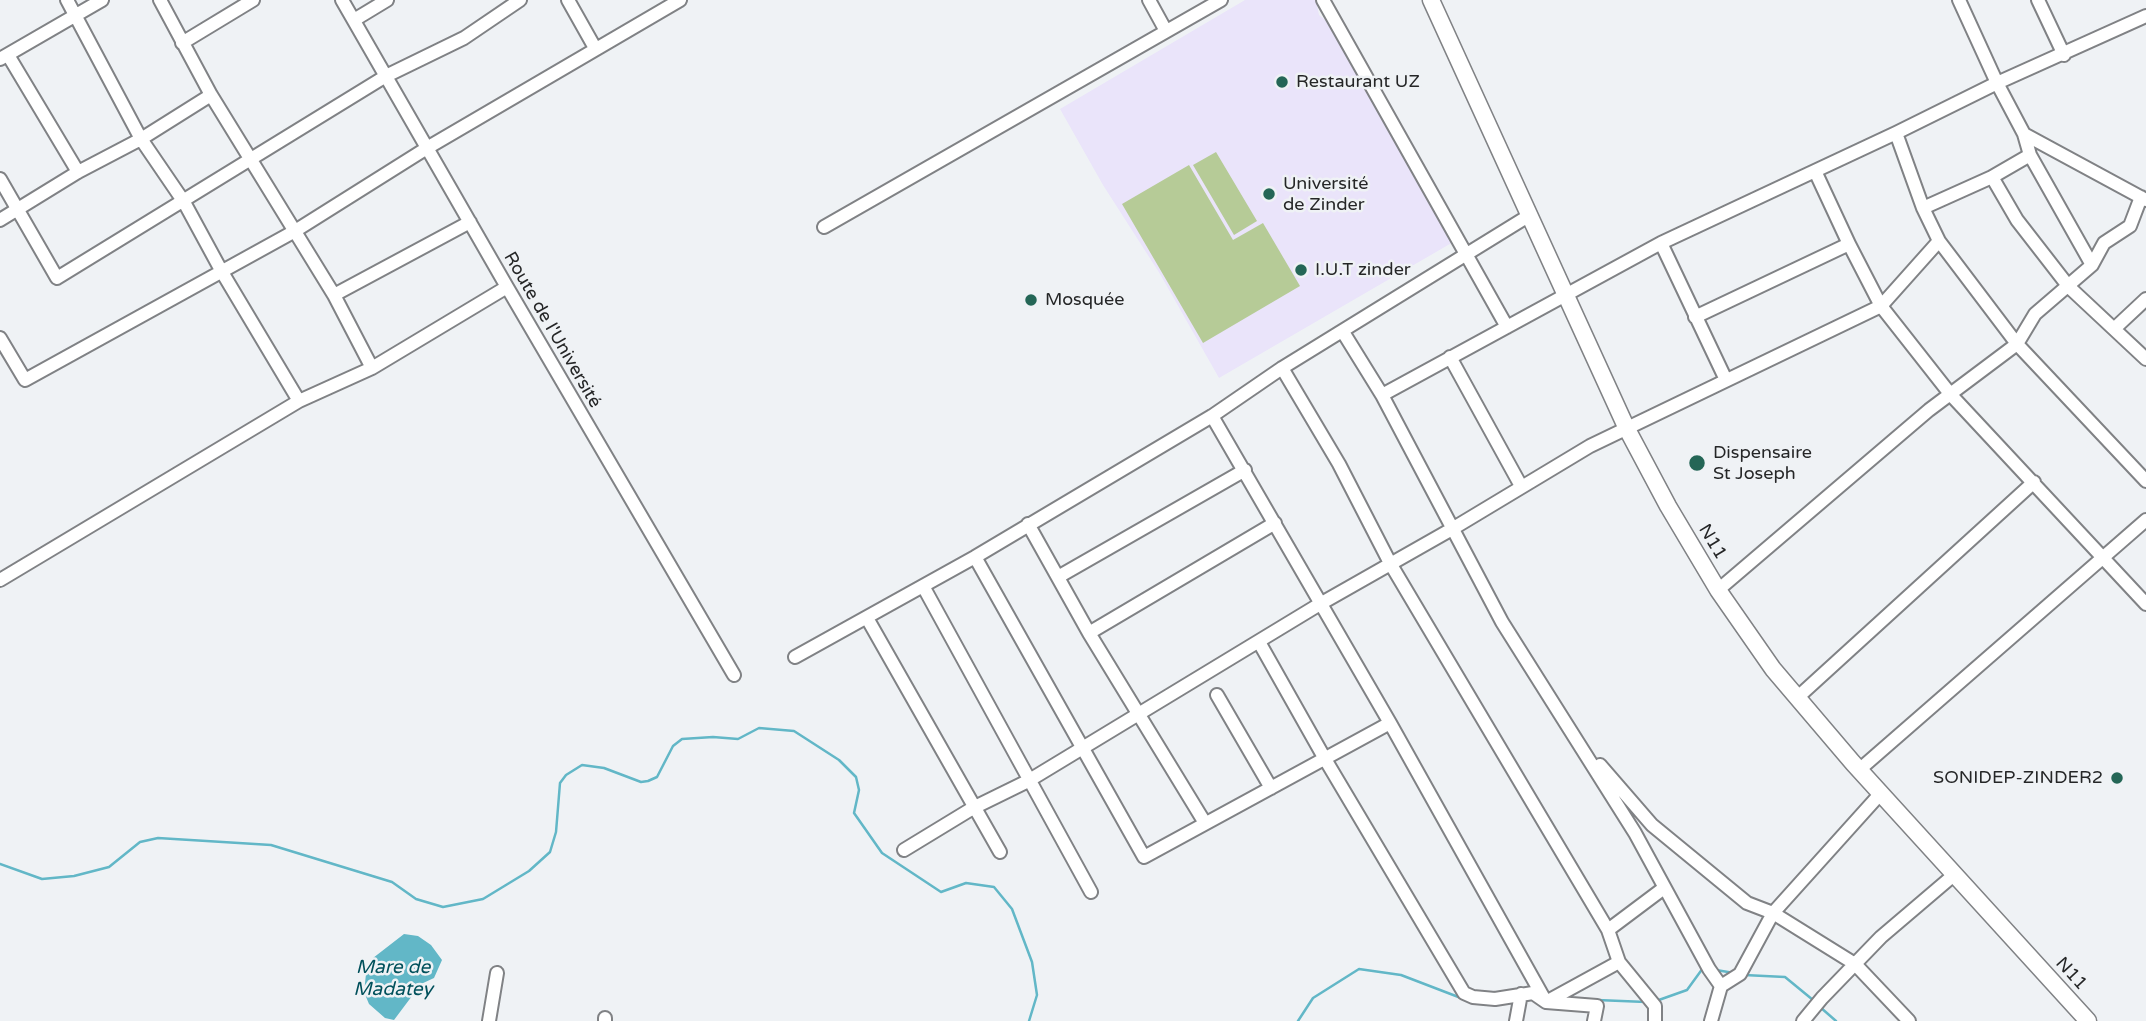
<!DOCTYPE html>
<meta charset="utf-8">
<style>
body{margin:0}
canvas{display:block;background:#eff2f5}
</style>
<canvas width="2146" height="1021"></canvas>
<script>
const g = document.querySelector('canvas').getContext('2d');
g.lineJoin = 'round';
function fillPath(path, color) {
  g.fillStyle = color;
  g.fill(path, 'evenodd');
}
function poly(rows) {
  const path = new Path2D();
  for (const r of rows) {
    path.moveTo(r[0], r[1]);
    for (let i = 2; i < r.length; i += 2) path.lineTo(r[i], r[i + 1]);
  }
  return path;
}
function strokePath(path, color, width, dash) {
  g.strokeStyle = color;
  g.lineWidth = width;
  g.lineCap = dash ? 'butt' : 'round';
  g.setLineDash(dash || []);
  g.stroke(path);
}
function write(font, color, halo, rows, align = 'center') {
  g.font = font + ' "Varela Round",sans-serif';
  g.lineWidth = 5;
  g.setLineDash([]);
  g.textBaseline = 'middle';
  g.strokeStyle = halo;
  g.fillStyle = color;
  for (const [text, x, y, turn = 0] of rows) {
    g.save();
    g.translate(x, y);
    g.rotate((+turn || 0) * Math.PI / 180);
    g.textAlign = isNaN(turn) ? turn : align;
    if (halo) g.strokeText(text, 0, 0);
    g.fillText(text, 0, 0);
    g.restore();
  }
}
const education = poly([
 [1245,0,1316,0,1319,15,1328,22,1431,199,1428,202,1431,207,1436,209,1455,241,1219,378,1160,274,1103,185,1060,109]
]);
const green = poly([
 [1216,152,1257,221,1234,235,1193,165],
 [1189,165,1233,240,1263,223,1300,286,1203,343,1122,204]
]);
const water = poly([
 [404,934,418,936,431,945,442,960,434,978,421,984,394,1020,385,1018,369,1004,364,992,366,974,373,958]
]);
const stream = poly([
 [0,864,42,879,74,876,109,867,140,842,158,838,271,845,392,882,416,899,443,907,483,899,529,871,550,852,556,832,560,783,566,775,582,765,604,768,641,782,648,781,657,777,673,746,682,739,713,737,738,739,759,728,794,731,839,760,856,777,859,790,854,813,882,853,941,892,966,883,994,887,1012,909,1032,962,1037,995,1029,1021],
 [1716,970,1734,973],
 [1744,975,1785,977,1813,1000],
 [1597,1000,1646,1002],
 [1656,1001,1687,990,1703,968],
 [1820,1007,1836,1021],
 [1298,1021,1313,998,1359,969,1401,975,1461,998]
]);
const minor = poly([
 [67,0,141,139,184,202,222,272,299,401],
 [160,0,211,95,334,295,372,368],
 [342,0,507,287,734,675],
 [568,0,595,48],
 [1149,0,1166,31],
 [1323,0,1507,327],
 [1959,0,1997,83,2024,134,2030,155,2092,265],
 [2038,0,2064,55],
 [354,20,387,0],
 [182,43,253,0],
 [8,55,78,172],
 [0,59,102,0],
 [2024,134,2146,200],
 [1815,171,1849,244],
 [1992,177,2017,220,2069,287,2146,359],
 [0,179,57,278,386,76,464,38,520,0],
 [1923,208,1992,177,2030,155],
 [0,220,78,172,141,139,211,95],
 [824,227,1221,0],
 [1939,241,2017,344,2146,481],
 [1661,243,1726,380],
 [334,295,470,222],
 [1695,317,1849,244,1881,306,1951,395,2146,604],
 [2115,328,2146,299],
 [1343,332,1382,395,1502,622,1635,833,1709,969,1721,986],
 [0,338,25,380,295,231,427,148,680,0],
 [1450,357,1521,486],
 [1282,368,1339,464,1390,563,1608,930,1619,962,1655,1006,1655,1021],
 [1382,395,1661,243,1896,133,1997,83,2146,16],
 [1212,416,1390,723,1546,1002,1619,962],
 [1028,524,1089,633,1205,823],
 [975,557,1144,857,1390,723],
 [1058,577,1245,470],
 [0,580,299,401,372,368,507,287],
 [923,586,1091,892],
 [1718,590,1929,410,2017,344,2035,314,2092,265,2104,243,2130,226,2141,197],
 [867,618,1000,852],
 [1089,633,1275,523],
 [1259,642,1325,759,1464,993,1473,997,1495,999,1533,993,1546,1002,1597,1006,1594,1021],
 [795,657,975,557,1212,416,1282,368,1530,215],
 [1217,695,1271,788],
 [1798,697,2034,482],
 [1600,765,1652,825,1747,903,1773,913,1855,964,1909,1021],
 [1859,770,2146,520],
 [904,850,973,808,1028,781,1320,604,1452,529,1590,446,1881,306,1939,241,1923,208,1896,133],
 [1608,930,1664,888],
 [489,1021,497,973],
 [605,1021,605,1018],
 [1516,1021,1521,994],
 [1711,1021,1721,986,1740,974,1773,913,1881,793],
 [1803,1021,1822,998,1881,937,1955,874]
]);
const major = poly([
 [1431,0,1627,429,1668,506,1718,590,1773,669,1853,763,2088,1021]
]);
const markers = [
 [1282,82,7,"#246656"],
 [1269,194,7,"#246656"],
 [1301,270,7,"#246656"],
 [1031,300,7,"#246656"],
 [1697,463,9,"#246656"],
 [2117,778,7,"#246656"]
];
const poiNames = [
 ["Restaurant UZ",1296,82],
 ["Université",1283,184],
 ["de Zinder",1283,205],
 ["I.U.T zinder",1315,270],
 ["Mosquée",1045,300],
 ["Dispensaire",1713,453],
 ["St Joseph",1713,474],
 ["SONIDEP-ZINDER2",2103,778,"right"]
];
const streetNames = [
 ["Route de l'Université",552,330,60],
 ["N11",1712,542,59],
 ["N11",2071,974,48]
];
const waterNames = [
 ["Mare de",393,968],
 ["Madatey",393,990]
];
fillPath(education, '#eae4fa');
fillPath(green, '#b6cb97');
fillPath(water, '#62b7c7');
strokePath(stream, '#62b7c7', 2.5);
strokePath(minor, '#808285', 16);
strokePath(major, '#808285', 19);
strokePath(minor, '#fff', 12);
strokePath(major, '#fff', 16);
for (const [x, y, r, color] of markers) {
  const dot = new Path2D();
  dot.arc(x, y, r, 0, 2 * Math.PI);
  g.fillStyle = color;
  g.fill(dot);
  strokePath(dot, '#eff2f5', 2.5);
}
write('18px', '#252627', '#eff2f5', poiNames, 'left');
write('18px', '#252627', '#eff2f5', streetNames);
write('italic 19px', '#00505b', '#eff2f5', waterNames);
</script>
